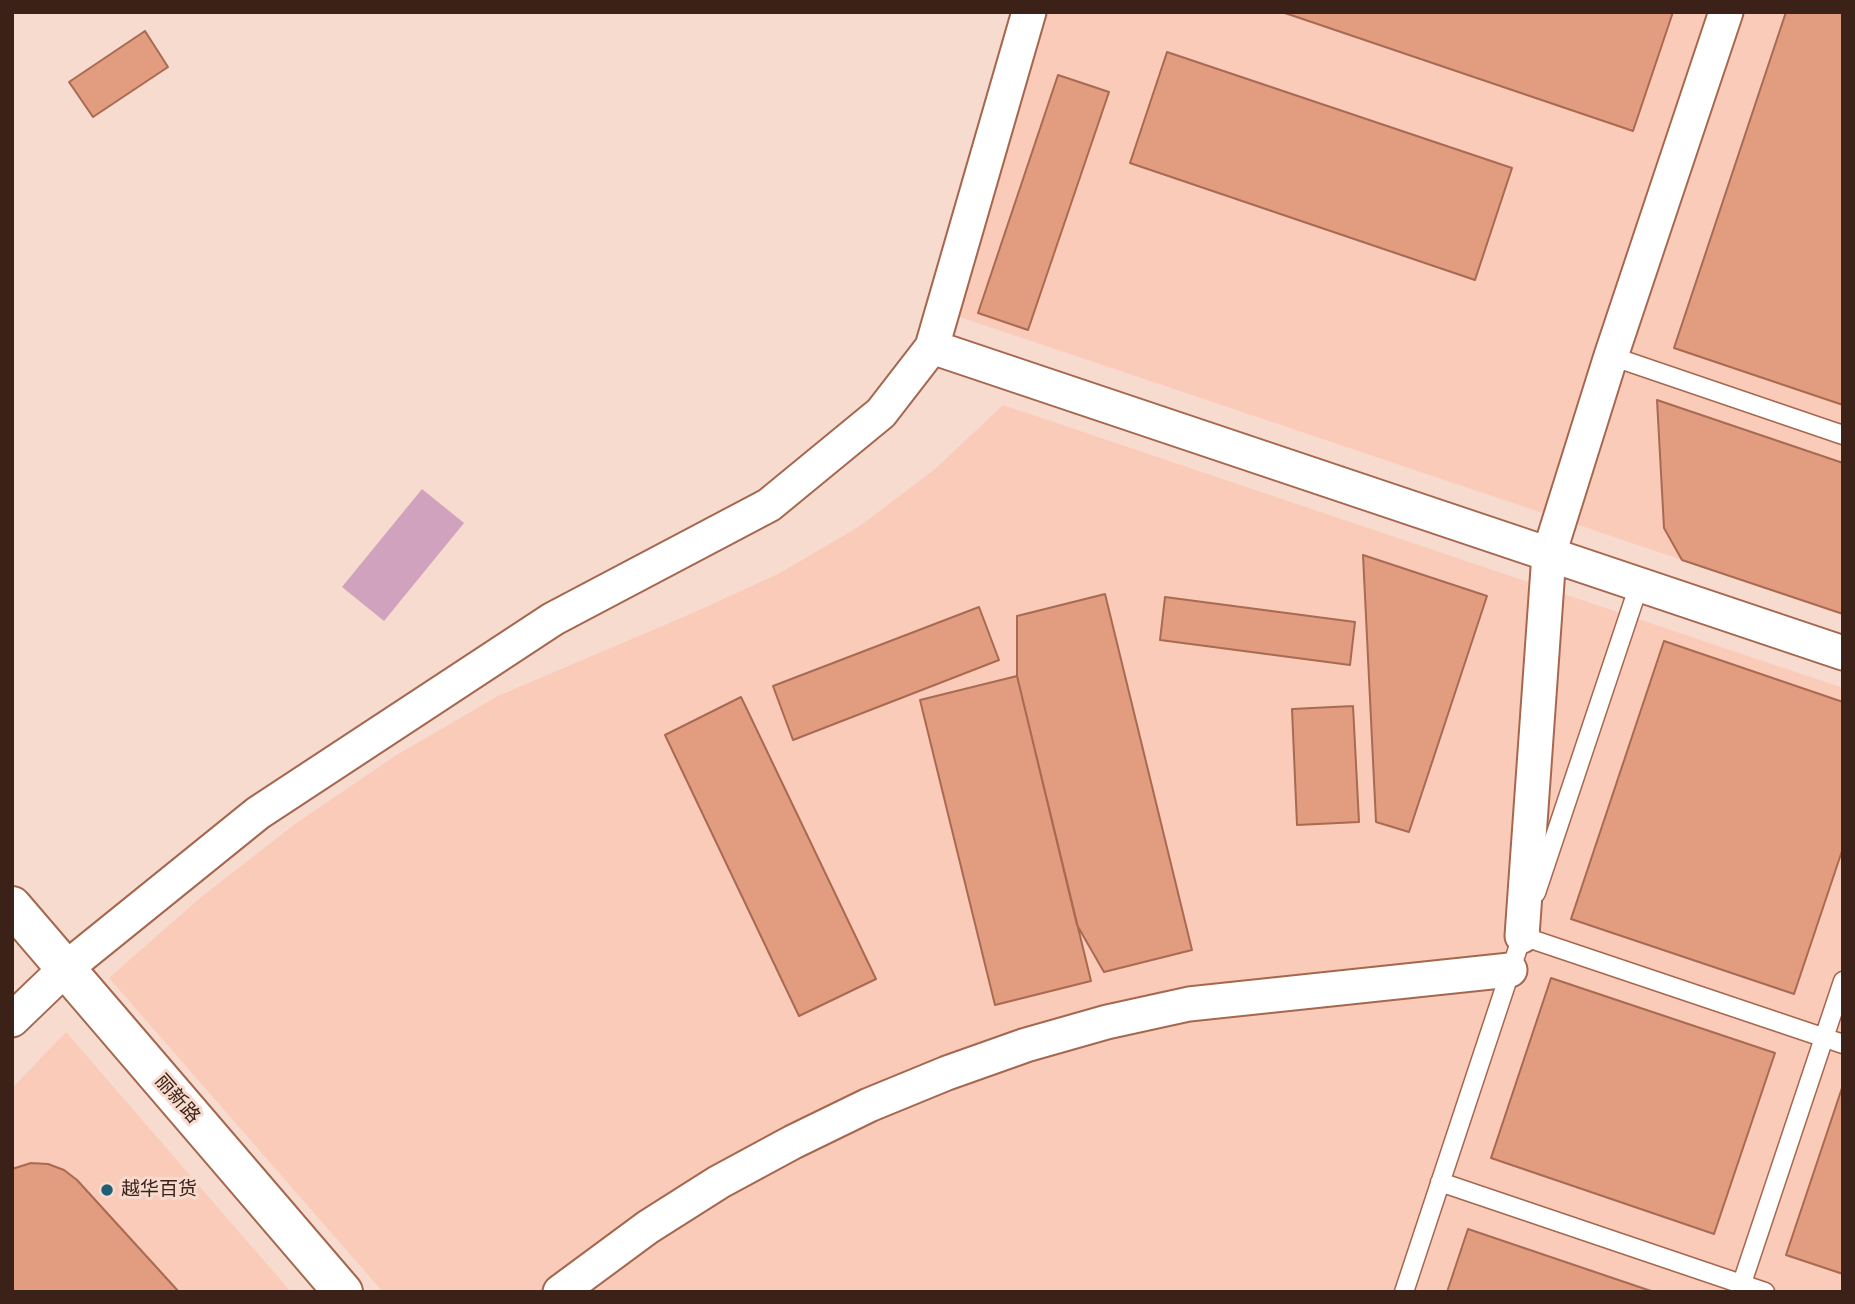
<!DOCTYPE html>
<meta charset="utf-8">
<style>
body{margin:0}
#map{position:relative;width:1855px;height:1304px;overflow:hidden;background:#f7dbcf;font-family:"Fira Sans Condensed",sans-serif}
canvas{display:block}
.frame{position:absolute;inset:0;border:14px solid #3b2117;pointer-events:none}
</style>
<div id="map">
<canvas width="1855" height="1304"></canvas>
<div class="frame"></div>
</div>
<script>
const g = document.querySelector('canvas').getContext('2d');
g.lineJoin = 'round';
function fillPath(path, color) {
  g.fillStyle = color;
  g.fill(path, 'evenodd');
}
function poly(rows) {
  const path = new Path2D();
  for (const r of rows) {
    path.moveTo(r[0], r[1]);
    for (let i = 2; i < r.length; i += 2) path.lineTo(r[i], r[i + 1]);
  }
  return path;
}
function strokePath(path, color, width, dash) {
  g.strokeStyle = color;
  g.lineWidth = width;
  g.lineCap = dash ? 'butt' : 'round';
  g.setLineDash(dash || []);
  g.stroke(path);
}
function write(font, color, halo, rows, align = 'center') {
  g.font = font + ' "Fira Sans Condensed","Noto Sans SC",sans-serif';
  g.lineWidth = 6;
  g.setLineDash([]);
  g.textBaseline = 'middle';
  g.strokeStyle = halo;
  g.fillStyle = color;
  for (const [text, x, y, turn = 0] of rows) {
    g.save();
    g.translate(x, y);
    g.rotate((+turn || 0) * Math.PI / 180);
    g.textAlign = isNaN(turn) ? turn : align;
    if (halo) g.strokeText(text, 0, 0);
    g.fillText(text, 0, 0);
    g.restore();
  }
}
const built = poly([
 [1045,12,1843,12,1843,614,945,312],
 [1003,405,1843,688,1843,1292,383,1292,109,978,200,898,295,824,395,756,498,696,695,612,780,573,860,526,935,469],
 [66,1032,291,1292,12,1292,12,1088]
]);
const green = poly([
 [422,489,464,523,384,621,342,587]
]);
const building = poly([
 [1282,12,1673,12,1633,131,1282,12],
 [1786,12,1843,12,1843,405,1674,348,1786,12],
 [145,31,168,67,93,117,69,82,145,31],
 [1167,52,1512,168,1475,280,1130,163,1167,52],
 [1058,75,1109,92,1028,330,978,313,1058,75],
 [1657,400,1843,463,1843,614,1682,560,1664,528,1657,400],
 [1363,555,1487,596,1409,832,1376,822,1363,555],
 [1105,594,1192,950,1104,972,1077,925,1017,676,1017,616,1105,594],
 [1165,597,1355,622,1350,665,1160,640,1165,597],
 [979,607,999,660,793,740,773,686,979,607],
 [1664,641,1843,702,1843,848,1794,994,1571,919,1664,641],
 [1017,676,1091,981,995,1005,920,700,1017,676],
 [741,697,876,979,799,1016,665,735,741,697],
 [1353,706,1359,822,1297,825,1292,709,1353,706],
 [1551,978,1775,1053,1714,1234,1491,1158,1551,978],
 [1843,1085,1843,1274,1786,1255,1843,1085],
 [31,1163,48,1164,64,1170,77,1180,179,1292,12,1292,12,1169,31,1163],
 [1468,1229,1654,1292,1447,1292,1468,1229]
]);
const lane = poly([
 [1611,356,1843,435],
 [1536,893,1639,585],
 [1522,936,1843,1044],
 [1440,1182,1765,1292],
 [1404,1292,1524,930],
 [1739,1292,1843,981]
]);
const street = poly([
 [932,347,1843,653],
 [1522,936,1549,554,1611,356,1726,12],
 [12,1020,65,969,258,813,553,619,769,505,881,413,932,347,1029,12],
 [560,1292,648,1227,719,1182,793,1142,869,1105,947,1073,1026,1045,1107,1022,1189,1004,1510,970]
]);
const secondary = poly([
 [12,906,343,1292]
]);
const markers = [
 [107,1190,7,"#1e5f74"]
];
const streetNames = [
 ["丽新路",177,1099,49]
];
const poiNames = [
 ["越华百货",121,1190]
];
fillPath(built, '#facbb9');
fillPath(green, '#d0a2bd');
fillPath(building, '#e29c80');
strokePath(building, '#a86a51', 2);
strokePath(lane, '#a5674e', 21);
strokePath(street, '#a5674e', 37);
strokePath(secondary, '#a5674e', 42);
strokePath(lane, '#fff', 18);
strokePath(street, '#fff', 33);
strokePath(secondary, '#fff', 38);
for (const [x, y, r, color] of markers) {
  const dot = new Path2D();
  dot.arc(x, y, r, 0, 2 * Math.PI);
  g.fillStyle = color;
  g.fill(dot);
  strokePath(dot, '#f7dbcf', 2.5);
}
write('19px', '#3b2117', '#f7dbcf', streetNames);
write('19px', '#3b2117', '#f7dbcf', poiNames, 'left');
</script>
